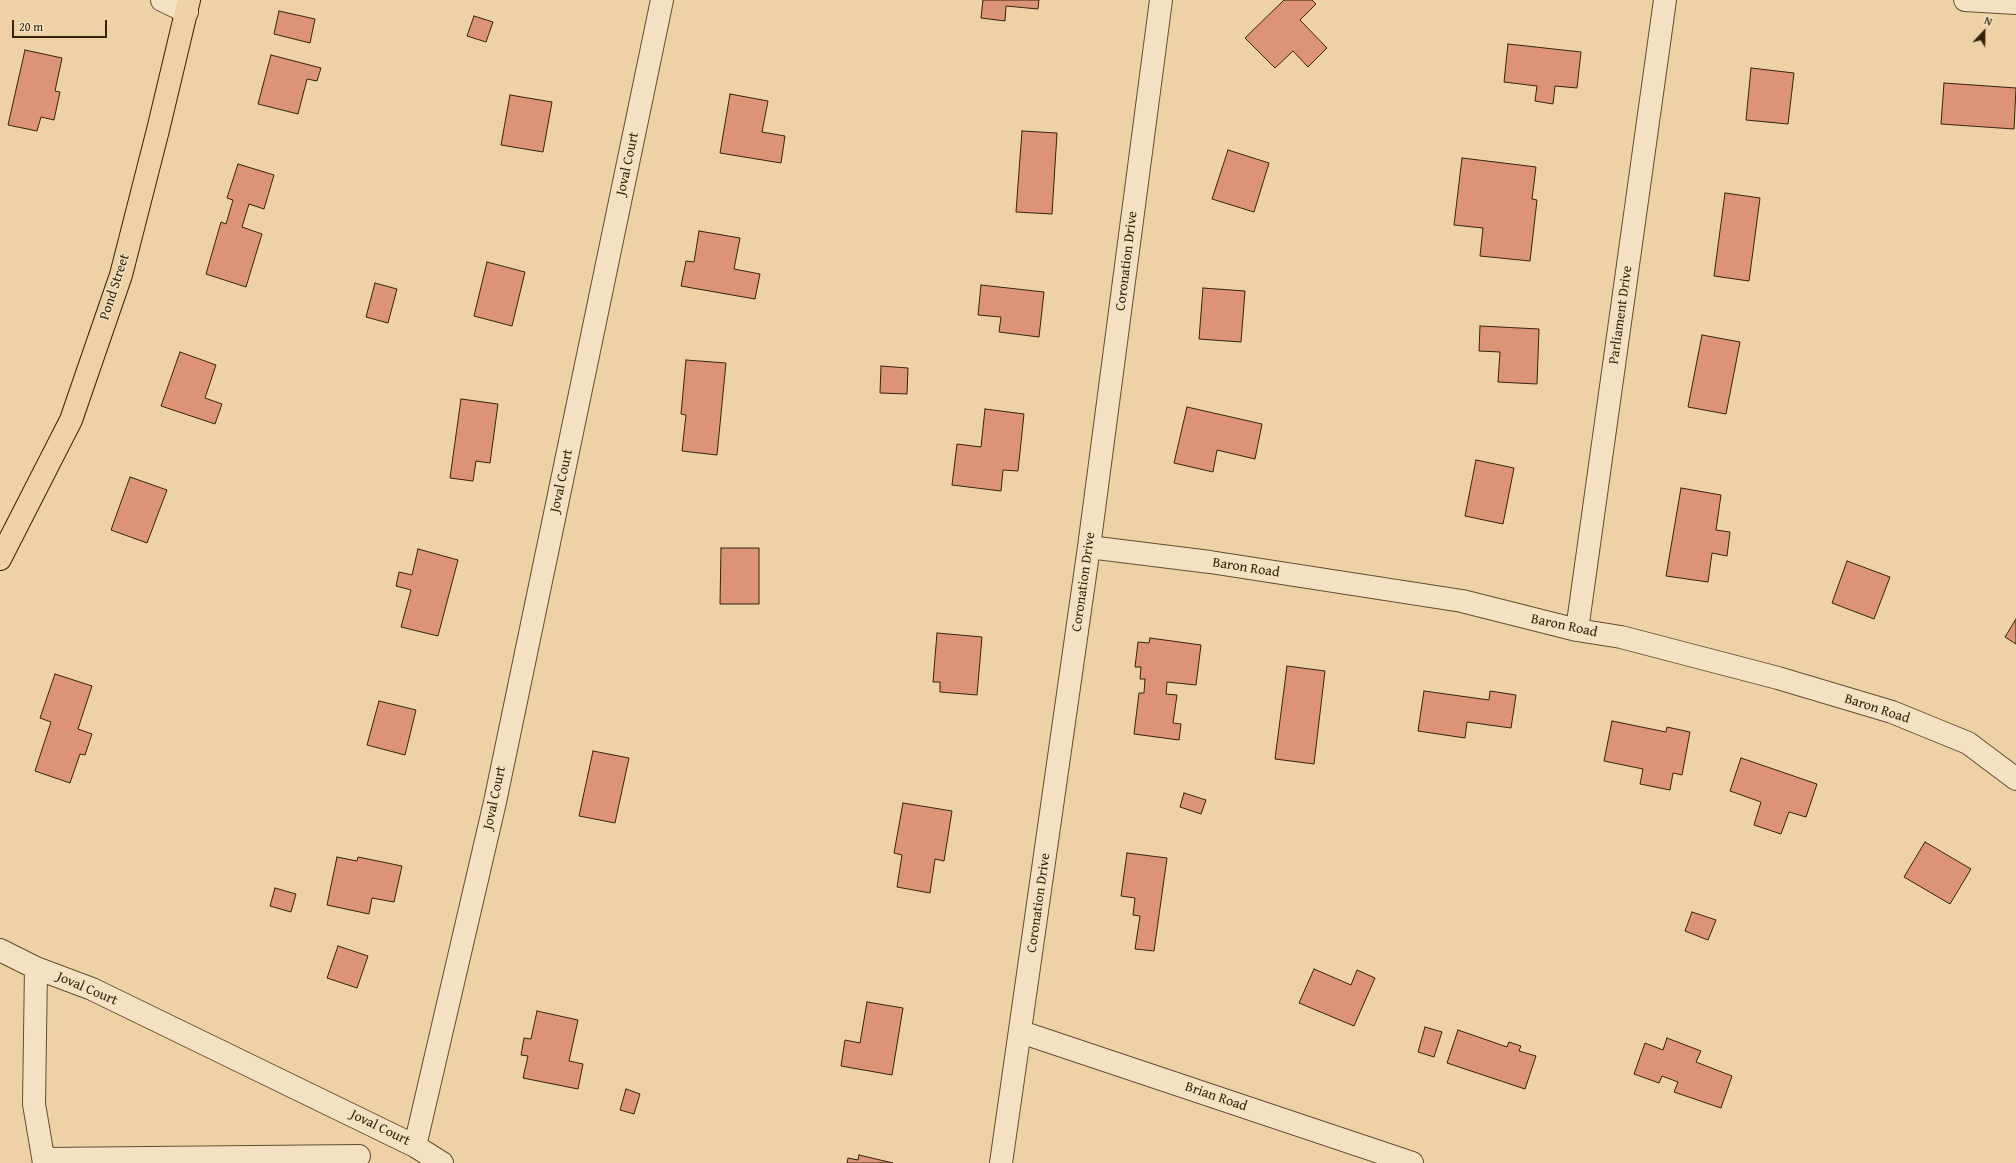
<!DOCTYPE html>
<style>
body{margin:0}
#map{position:relative;width:2016px;height:1163px;overflow:hidden;background:#eed1a5;font-family:"Gentium Book Plus",serif}
canvas{display:block}
.north{position:absolute;left:1964px;top:12px;width:40px;height:40px;-webkit-text-stroke:3px #f4e1c4;paint-order:stroke;rotate:22deg;font-size:11px;font-weight:700;line-height:16px;text-align:center;color:#34240c}
.north::after{content:'';display:block;margin:auto;width:14px;height:18px;background:#34240c;clip-path:polygon(50% 0,100% 100%,50% 72%,0 100%)}
.scale{position:absolute;left:12px;top:20px;width:95px;height:18px;box-sizing:border-box;border:2px solid #34240c;border-top:0;padding-left:5px;font-size:12px;line-height:14px;white-space:nowrap;color:#34240c;-webkit-text-stroke:3px #f4e1c4;paint-order:stroke}
</style>
<div id="map">
<canvas width="2016" height="1163"></canvas>
<div class="north">N</div>
<div class="scale">20 m</div>
</div>
<script>
const g = document.querySelector('canvas').getContext('2d');
g.lineJoin = 'round';
function fillPath(path, color) {
  g.fillStyle = color;
  g.fill(path, 'evenodd');
}
function poly(rows) {
  const path = new Path2D();
  for (const r of rows) {
    path.moveTo(r[0], r[1]);
    for (let i = 2; i < r.length; i += 2) path.lineTo(r[i], r[i + 1]);
  }
  return path;
}
function strokePath(path, color, width, dash) {
  g.strokeStyle = color;
  g.lineWidth = width;
  g.lineCap = dash ? 'butt' : 'round';
  g.setLineDash(dash || []);
  g.stroke(path);
}
function write(font, color, halo, rows, align = 'center') {
  g.font = font + ' "Gentium Book Plus",serif';
  g.lineWidth = 3;
  g.setLineDash([]);
  g.textBaseline = 'middle';
  g.strokeStyle = halo;
  g.fillStyle = color;
  for (const [text, x, y, turn = 0] of rows) {
    g.save();
    g.translate(x, y);
    g.rotate((+turn || 0) * Math.PI / 180);
    g.textAlign = isNaN(turn) ? turn : align;
    if (halo) g.strokeText(text, 0, 0);
    g.fillText(text, 0, 0);
    g.restore();
  }
}
const building = poly([
 [983,0,1039,0,1038,9,1006,6,1005,21,981,18,983,0],
 [1284,0,1312,0,1316,4,1300,20,1327,48,1308,67,1293,51,1275,68,1245,38,1284,0],
 [279,11,315,19,310,43,274,34,279,11],
 [474,16,493,22,486,42,467,36,474,16],
 [1508,44,1581,52,1577,88,1555,86,1553,104,1535,101,1537,86,1504,82,1508,44],
 [25,50,62,58,55,91,60,92,54,120,41,117,37,131,8,125,25,50],
 [271,55,321,68,317,81,307,79,298,114,258,104,271,55],
 [1751,68,1794,73,1788,124,1746,120,1751,68],
 [1944,83,2016,88,2014,129,1941,124,1944,83],
 [730,94,768,101,762,132,785,136,781,163,720,153,730,94],
 [510,95,552,102,543,152,501,145,510,95],
 [1022,131,1057,133,1052,214,1016,212,1022,131],
 [1228,150,1269,163,1254,212,1212,199,1228,150],
 [1462,158,1536,167,1532,199,1537,200,1530,261,1480,256,1483,228,1454,225,1462,158],
 [238,164,274,175,264,209,249,204,242,227,262,234,246,287,206,274,221,222,226,224,233,200,227,198,238,164],
 [1725,193,1760,198,1749,281,1714,276,1725,193],
 [699,231,740,238,734,269,760,274,755,299,681,286,686,261,694,262,699,231],
 [487,262,525,272,512,326,474,316,487,262],
 [375,283,397,289,388,323,366,317,375,283],
 [981,285,1044,292,1039,337,999,332,1001,317,978,315,981,285],
 [1203,288,1245,291,1241,342,1199,339,1203,288],
 [1480,326,1539,329,1537,384,1498,382,1500,352,1479,351,1480,326],
 [1702,335,1740,342,1726,414,1688,407,1702,335],
 [180,352,216,365,205,398,222,404,215,424,161,406,180,352],
 [686,360,726,363,717,455,682,451,686,415,681,414,686,360],
 [881,366,908,368,907,394,880,393,881,366],
 [461,399,498,404,490,463,476,461,473,481,450,478,461,399],
 [1187,407,1262,424,1255,459,1217,450,1213,472,1174,463,1187,407],
 [985,409,1024,414,1018,471,1003,470,1001,491,952,485,957,444,981,447,985,409],
 [1476,460,1514,468,1503,524,1465,516,1476,460],
 [130,477,167,490,147,543,111,530,130,477],
 [1681,488,1721,495,1716,530,1730,532,1727,556,1712,553,1708,582,1666,576,1681,488],
 [721,548,759,548,759,604,720,604,721,548],
 [418,549,458,560,438,636,401,627,411,590,396,586,399,572,412,575,418,549],
 [1847,561,1890,577,1874,619,1832,603,1847,561],
 [2016,619,2016,644,2005,637,2016,619],
 [937,633,982,637,977,695,940,692,940,682,933,682,937,633],
 [1150,638,1201,645,1196,685,1167,682,1166,694,1177,695,1173,723,1181,724,1179,740,1134,734,1139,693,1144,693,1145,679,1140,679,1141,667,1135,667,1138,642,1149,643,1150,638],
 [1287,666,1325,671,1314,764,1275,759,1287,666],
 [55,674,92,686,78,729,92,734,85,755,80,754,70,783,35,771,51,722,40,718,55,674],
 [1424,691,1489,700,1490,691,1516,695,1511,728,1467,722,1465,738,1418,731,1424,691],
 [379,701,416,710,405,755,367,745,379,701],
 [1612,721,1666,732,1667,727,1690,732,1682,775,1673,773,1670,790,1640,784,1643,769,1604,761,1612,721],
 [593,751,629,758,615,823,579,816,593,751],
 [1741,758,1817,784,1806,817,1789,812,1781,834,1754,825,1761,802,1730,791,1741,758],
 [1184,793,1206,800,1201,814,1180,807,1184,793],
 [903,803,952,811,944,861,935,859,930,893,897,887,902,855,894,853,903,803],
 [1925,842,1971,869,1950,904,1904,877,1925,842],
 [1127,853,1167,858,1154,951,1135,949,1140,916,1133,915,1135,898,1121,896,1127,853],
 [337,857,357,861,358,857,402,866,394,902,372,898,369,914,327,905,337,857],
 [275,888,296,894,291,912,270,906,275,888],
 [1692,912,1716,920,1708,940,1685,931,1692,912],
 [338,946,368,956,357,988,327,978,338,946],
 [1314,969,1351,985,1357,970,1375,978,1354,1026,1299,1003,1314,969],
 [867,1002,903,1008,892,1075,841,1066,845,1040,860,1043,867,1002],
 [537,1011,578,1020,569,1061,583,1064,578,1089,523,1078,528,1056,521,1055,524,1038,531,1039,537,1011],
 [1425,1027,1442,1032,1434,1057,1418,1052,1425,1027],
 [1458,1030,1507,1047,1509,1042,1521,1046,1519,1051,1536,1056,1525,1089,1447,1063,1458,1030],
 [1667,1038,1701,1051,1696,1062,1732,1076,1721,1108,1674,1092,1678,1082,1662,1076,1659,1083,1634,1074,1645,1043,1663,1050,1667,1038],
 [626,1089,640,1094,634,1114,620,1110,626,1089],
 [859,1155,893,1163,847,1163,848,1158,858,1160,859,1155]
]);
const minor = poly([
 [162,0,187,12],
 [1965,0,2016,3],
 [1089,547,1210,562,1462,601,1577,630,1621,637,1778,678,1892,712,1968,743,2016,779],
 [1577,630,1665,0],
 [0,950,36,968,92,989,415,1146,442,1163],
 [36,968,34,1104,44,1163],
 [1021,1032,1412,1163],
 [415,1146,495,802,662,0],
 [44,1159,359,1156],
 [1001,1163,1089,547,1161,0]
]);
const major = poly([
 [0,559,71,420,121,275,158,130,189,0]
]);
const streetNames = [
 ["Joval Court",628,164,-78],
 ["Coronation Drive",1127,261,-83],
 ["Pond Street",115,287,-72],
 ["Parliament Drive",1621,315,-82],
 ["Joval Court",562,481,-78],
 ["Baron Road",1246,568,9],
 ["Coronation Drive",1084,582,-82],
 ["Baron Road",1564,626,12],
 ["Baron Road",1877,709,18],
 ["Joval Court",495,798,-78],
 ["Coronation Drive",1039,903,-82],
 ["Joval Court",87,989,23],
 ["Brian Road",1216,1097,19],
 ["Joval Court",380,1128,26]
];
fillPath(building, '#dc9376');
strokePath(building, '#34240c', 1);
strokePath(minor, '#624f32', 24);
strokePath(major, '#34240c', 24);
strokePath(minor, '#f4e1c4', 22);
strokePath(major, '#eed1a5', 22);
write('14px', '#34240c', '#f4e1c4', streetNames);
</script>
